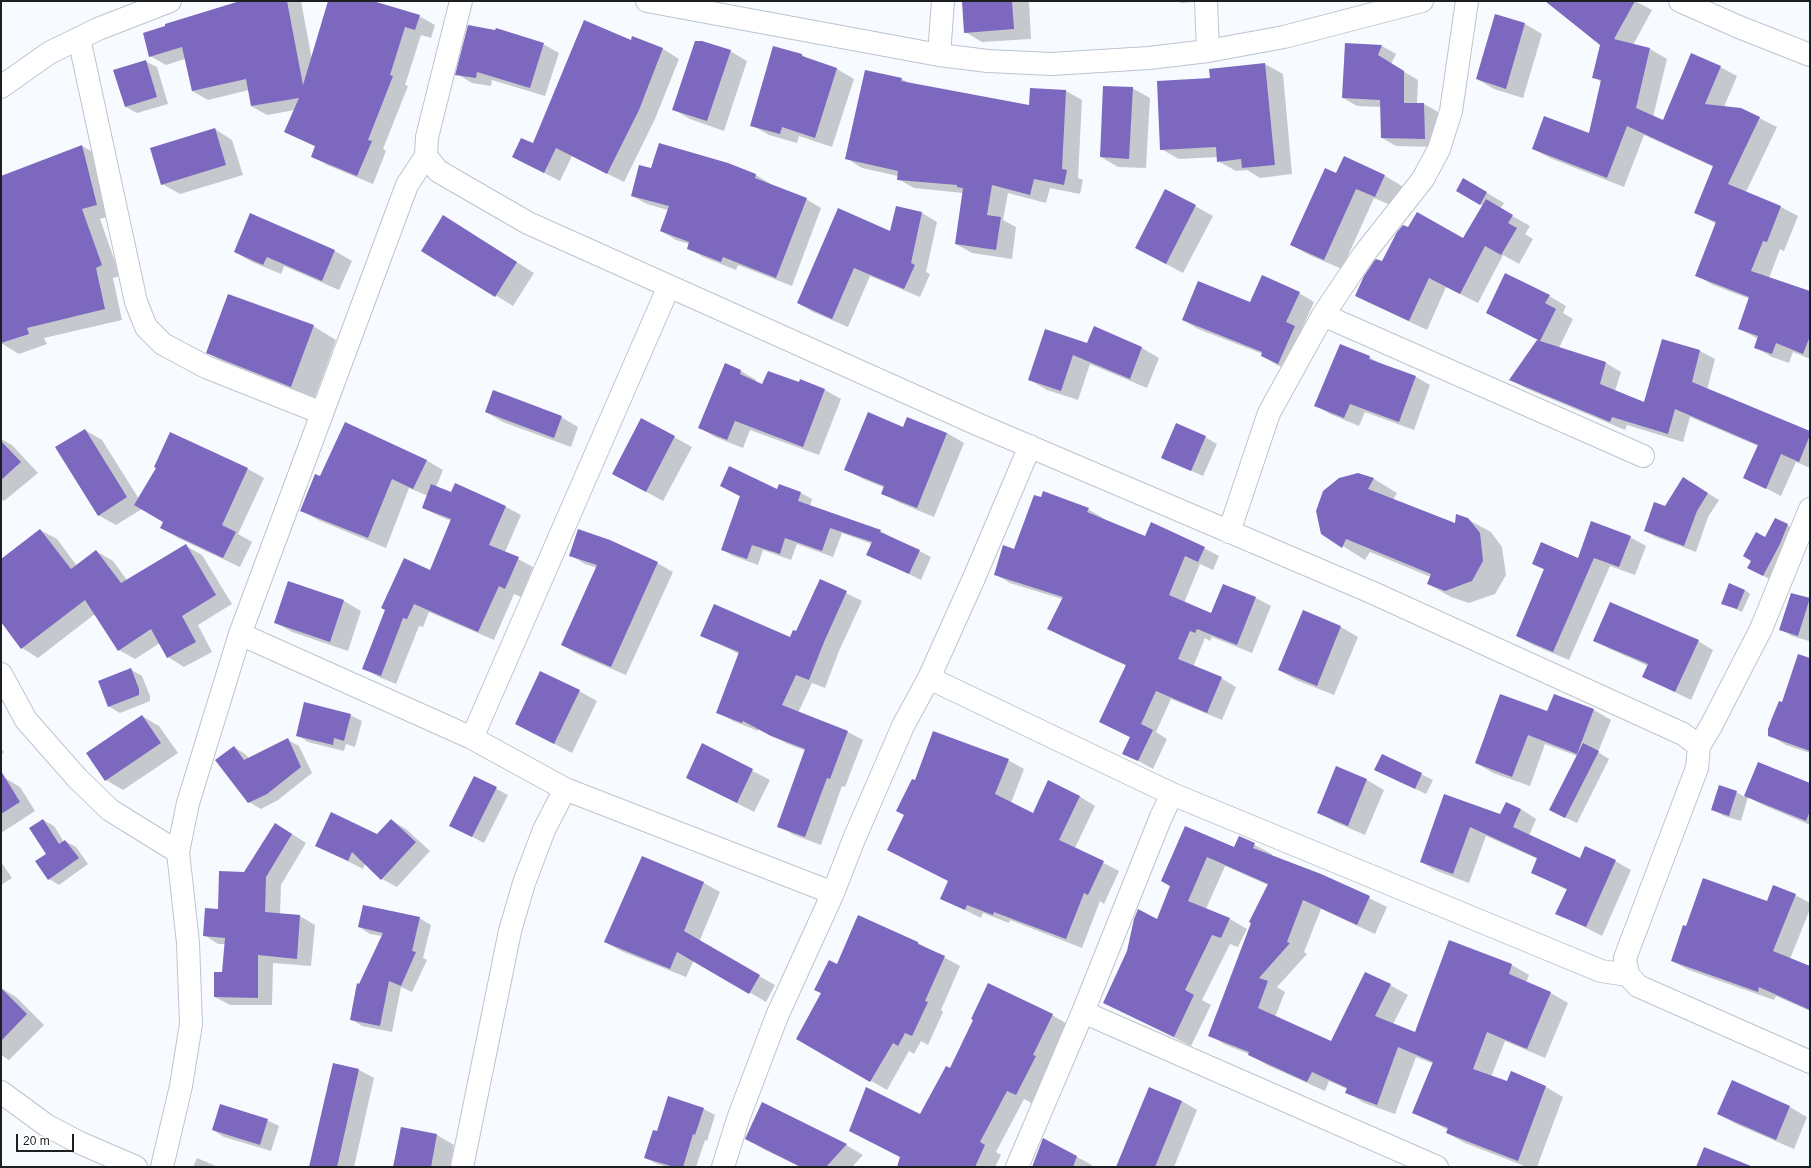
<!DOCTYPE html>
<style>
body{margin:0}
#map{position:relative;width:1811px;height:1168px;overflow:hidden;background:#f7fbff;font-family:Helvetica,sans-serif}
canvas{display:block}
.frame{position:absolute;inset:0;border:2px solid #1c1f22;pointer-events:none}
.scale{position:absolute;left:16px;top:1134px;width:58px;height:18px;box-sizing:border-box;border:2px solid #1c1f22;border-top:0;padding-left:5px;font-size:12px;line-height:14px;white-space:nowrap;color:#1c1f22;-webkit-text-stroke:3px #fff;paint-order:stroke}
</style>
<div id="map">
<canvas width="1811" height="1168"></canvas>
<div class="frame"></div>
<div class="scale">20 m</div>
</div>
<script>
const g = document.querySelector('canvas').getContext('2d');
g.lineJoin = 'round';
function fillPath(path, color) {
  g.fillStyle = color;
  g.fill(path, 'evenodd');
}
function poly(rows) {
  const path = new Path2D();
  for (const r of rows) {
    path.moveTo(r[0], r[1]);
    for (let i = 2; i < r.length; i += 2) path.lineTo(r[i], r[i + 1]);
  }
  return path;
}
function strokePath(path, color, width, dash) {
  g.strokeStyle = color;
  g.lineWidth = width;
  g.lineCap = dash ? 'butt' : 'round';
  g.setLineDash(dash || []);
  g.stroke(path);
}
const shadow = poly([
 [245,1,301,1,312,60,329,1,369,1,419,16,435,25,431,38,421,35,405,85,408,86,383,149,386,151,373,184,327,165,312,156,316,147,285,132,295,110,267,115,251,106,249,90,208,100,192,91,185,59,166,65,150,56],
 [841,1,853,1,852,2],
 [963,1,1029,1,1031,39,982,42,965,32],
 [1102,1,1141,1,1104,2],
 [1177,1,1207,1,1181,3],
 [1228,1,1300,1,1230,2],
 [1563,1,1635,1,1652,10,1633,45,1650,49,1667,59,1653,117,1664,122,1720,67,1737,76,1724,107,1741,109,1777,127,1746,192,1781,207,1798,216,1784,251,1780,249,1769,278,1810,292,1810,359,1793,352,1789,363,1772,357,1755,347,1758,339,1740,329,1750,299,1713,285,1696,275,1716,224,1695,212,1714,167,1644,135,1624,187,1550,158,1533,149,1589,134,1601,82,1594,77,1601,45],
 [1495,15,1525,24,1542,34,1523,98,1494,89,1477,79],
 [496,31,543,44,559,53,545,96,492,80,491,86,472,83,457,74],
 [633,37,663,49,679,59,655,119,624,182,572,156,560,181,513,157,534,144,631,41],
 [1346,44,1382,46,1396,54,1391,64,1418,80,1417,104,1424,104,1438,112,1438,147,1396,146,1382,138,1382,107,1357,106,1343,98],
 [774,47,802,55,811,61,837,69,854,79,832,147,799,136,797,143,769,135,751,125],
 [730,51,747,61,724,131,690,119,673,109],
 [145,61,157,67,168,104,137,113,126,107],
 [1265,64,1283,74,1292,174,1260,178,1247,170,1236,171,1218,161,1218,157,1179,159,1161,149,1211,79,1210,69],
 [901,79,912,84,1030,106,1066,91,1082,100,1078,178,1083,180,1080,194,1050,188,1046,203,1008,193,1003,220,1016,227,1012,259,972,253,956,244,963,193,914,188,898,179,898,176,862,168,846,158],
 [1132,88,1150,98,1146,168,1118,167,1101,157],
 [215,129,232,140,243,175,180,194,162,184],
 [82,146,100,156,115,215,100,219,120,276,113,278,122,320,44,338,47,344,19,354,1,343,1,177],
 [1344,158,1385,176,1402,186,1393,206,1374,198,1342,269,1309,255,1292,245,1337,175],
 [728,164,756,175,771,184,770,185,806,199,821,208,792,286,738,265,736,270,703,257,688,248,689,244,676,240,661,231,668,210,647,204,632,196,652,169],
 [1464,179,1504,203,1500,209,1530,226,1525,234,1533,239,1519,264,1503,255,1478,303,1446,287,1427,330,1374,305,1356,295,1409,229,1464,240,1483,206,1457,190],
 [1166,190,1213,216,1183,273,1136,248],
 [897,207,922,213,937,222,926,272,930,274,920,297,870,276,848,327,813,312,798,303,891,232],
 [461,227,534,273,513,306,423,250],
 [335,251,352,261,339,290,284,266,281,274,252,262,235,252],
 [1299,293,1314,302,1301,331,1310,336,1294,372,1277,365,1262,356,1263,354,1198,329,1183,320],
 [1549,296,1566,306,1563,313,1573,319,1559,348,1606,363,1621,372,1615,391,1644,403,1662,341,1700,351,1715,359,1707,390,1810,432,1810,468,1796,462,1781,496,1744,477,1758,446,1690,417,1683,442,1627,425,1625,430,1525,388,1511,380,1538,340,1487,313],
 [313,326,336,340,314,400,230,366,207,352],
 [1094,328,1142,348,1159,358,1147,388,1090,364,1078,400,1047,390,1030,380,1087,344],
 [1369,357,1383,365,1416,377,1430,385,1414,430,1365,412,1359,426,1330,414,1316,405],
 [726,364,741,371,756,380,756,382,763,385,799,383,800,380,825,390,841,399,819,455,750,430,743,448,715,437,700,428],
 [486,412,561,417,578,427,571,447,503,422],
 [904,428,947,433,964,443,934,517,900,503,883,494,885,488,863,479,845,469],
 [85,430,102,440,139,499,248,469,264,478,238,534,252,542,240,567,178,538,161,528,164,522,142,509,116,525,98,515],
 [674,437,692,447,663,501,630,483],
 [1205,437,1217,444,1203,476,1162,458],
 [1,439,12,445,38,473,4,501,1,499],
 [426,460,443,470,436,487,452,493,506,507,521,515,505,552,533,567,521,597,514,594,494,640,429,612,423,627,419,626,396,684,379,677,363,668,431,572,451,521,439,516,423,508,428,496,409,488,386,548,318,520,301,510,321,477],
 [1358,474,1374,479,1397,493,1393,500,1456,524,1467,519,1491,532,1502,547,1506,575,1495,594,1469,603,1451,597,1428,584,1431,577,1370,552,1365,560,1322,533],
 [1683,478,1719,500,1708,517,1696,552,1656,537,1645,530,1666,508],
 [721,486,801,493,812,499,810,506,880,531,931,557,921,580,868,554,872,544,842,533,833,557,797,544,791,560,763,550,758,565,733,556,722,549,741,497],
 [1088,509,1103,518,1103,519,1146,537,1204,548,1219,556,1213,570,1200,564,1184,603,1212,615,1224,585,1256,598,1271,606,1252,653,1212,637,1210,641,1205,638,1193,667,1221,678,1236,687,1222,720,1171,699,1156,732,1167,739,1153,769,1124,753,1131,738,1101,722,1127,666,1063,637,1049,629,1062,599,1010,583,995,574,1015,550],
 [1787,525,1799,532,1775,582,1760,574,1766,538],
 [40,530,57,539,77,566,96,551,113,561,127,580,186,546,202,555,232,604,198,625,212,652,184,667,168,657,160,643,135,659,119,650,95,614,38,658,22,648,1,604,1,560],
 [1630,537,1646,546,1635,575,1610,566,1569,660,1533,645,1517,636,1545,570,1533,564,1579,559],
 [570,555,657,563,673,572,626,675,577,654,562,645,597,568,585,564],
 [820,580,862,601,839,651,825,688,812,683,798,713,848,732,863,740,845,787,842,786,821,845,794,835,779,826,806,751,788,744,758,729,758,731,733,721,717,712,739,654,701,635,791,638,796,632],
 [288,582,344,601,361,611,348,651,292,632,275,622],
 [1745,590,1750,594,1742,612,1723,603],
 [1809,599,1810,600,1809,641,1792,636,1780,629],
 [1304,611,1341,627,1358,637,1334,695,1296,680,1279,670],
 [1595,641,1698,641,1713,650,1691,700,1644,677,1648,666,1610,649],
 [1810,659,1810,753,1786,745,1769,735,1783,703],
 [130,669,142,676,150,696,150,701,120,713,108,706],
 [579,691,597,701,572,753,516,724],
 [1594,710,1611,720,1598,752,1609,759,1577,823,1562,816,1577,756,1545,744,1530,786,1493,773,1476,763,1548,713],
 [350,715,362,721,355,747,346,744,344,751,308,742,297,735],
 [142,716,159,726,178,753,123,790,106,780],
 [288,740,299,746,312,773,278,800,261,809,249,802,234,747,245,754,249,758],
 [703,745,770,780,754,812,687,777],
 [1,749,4,752,1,755],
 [1008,760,1024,769,1011,803,1033,814,1079,796,1095,806,1075,848,1119,871,1104,904,1100,901,1082,948,1010,920,1009,923,983,913,981,918,941,898,949,881,905,815,915,782],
 [1758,764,1810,784,1810,825,1763,805,1748,797,1741,821,1724,816,1712,809,1736,792,1745,797],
 [1337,767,1367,780,1384,790,1365,835,1335,822,1318,812],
 [1376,770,1421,774,1433,780,1426,794],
 [474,777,508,795,484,843,450,825],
 [5,778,20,787,35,811,1,833,1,781],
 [1445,795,1501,815,1521,809,1536,819,1529,836,1581,859,1615,861,1631,870,1602,936,1557,913,1567,890,1532,872,1538,859,1486,836,1469,883,1437,871,1421,862],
 [43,820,54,826,64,842,65,841,76,847,88,864,59,885,49,879],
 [391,820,406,829,430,851,397,887,382,879,365,863,363,869,316,845,377,835],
 [1185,827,1234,848,1239,837,1272,854,1271,856,1321,874,1387,907,1375,934,1321,909,1304,952,1307,954,1277,987,1285,992,1275,1017,1331,1042,1390,985,1408,995,1393,1024,1416,1033,1450,942,1512,965,1529,975,1526,983,1551,993,1568,1003,1545,1058,1505,1041,1491,1077,1507,1083,1546,1087,1563,1097,1537,1167,1527,1167,1465,1143,1447,1133,1448,1130,1413,1112,1434,1064,1416,1057,1395,1114,1364,1103,1346,1092,1347,1089,1329,1081,1325,1091,1267,1065,1249,1054,1226,1045,1209,1035,1268,885,1225,866,1206,909,1230,919,1247,929,1238,947,1230,944,1202,1000,1211,1005,1191,1046,1104,1003,1158,920,1171,886],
 [289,832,306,843,281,885,280,915,300,916,315,925,311,966,273,963,272,1005,230,1005,215,997,223,973,225,944,218,944,204,935,219,910],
 [642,857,704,883,720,892,699,942,775,985,766,1002,694,960,686,977,621,951,605,942],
 [1,862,12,878,1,885],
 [1795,895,1810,903,1810,909,1790,959,1810,967,1810,1011,1776,996,1774,1000,1689,970,1672,961,1767,903],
 [858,916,918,943,960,966,941,1010,943,1012,928,1045,921,1041,914,1054,909,1051,887,1090,797,1038,822,994,816,990,837,965],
 [419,918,431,925,423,958,427,960,412,992,401,987,392,1032,362,1026,351,1019,360,985,382,936,370,934,359,927],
 [1,988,16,997,44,1025,9,1060,1,1055],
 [1052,1015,1069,1025,1033,1104,1024,1099,996,1152,1001,1155,995,1167,898,1167,920,1115,950,1069],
 [334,1064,359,1070,374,1078,354,1167,310,1167],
 [1732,1082,1790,1107,1807,1117,1794,1149,1736,1124,1718,1114],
 [669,1097,704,1109,715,1115,707,1141,705,1140,696,1167,667,1167,657,1164,645,1158,657,1132],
 [1182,1101,1197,1110,1174,1167,1117,1167],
 [763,1104,846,1145,863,1155,852,1167,800,1167,763,1149,746,1139],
 [267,1120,279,1126,271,1151,224,1137,213,1130],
 [401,1128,437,1135,454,1145,450,1167,394,1167],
 [1044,1139,1077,1157,1092,1165,1091,1167,1033,1167],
 [197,1158,218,1167,193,1167]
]);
const building = poly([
 [240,1,287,1,303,85,328,1,373,1,420,15,415,30,405,27,390,75,393,76,368,140,372,141,357,176,311,157,315,146,284,132,299,98,251,106,246,79,192,91,182,47,149,57,143,33,165,26,165,24],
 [962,1,1012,1,1014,29,964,33],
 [1545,1,1635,1,1614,39,1650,48,1636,108,1663,120,1691,53,1721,66,1705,104,1741,108,1760,117,1728,184,1781,206,1767,242,1763,241,1751,271,1810,291,1810,336,1803,354,1776,343,1772,354,1754,348,1758,336,1738,329,1749,297,1695,276,1716,222,1694,213,1713,166,1627,126,1607,178,1532,149,1544,116,1589,133,1601,80,1592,78,1600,45],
 [1495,14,1525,23,1506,89,1476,79],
 [584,20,631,40,632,36,663,48,639,110,607,174,556,148,544,173,512,157,521,138,533,143],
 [468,25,495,30,496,28,544,43,530,88,477,72,476,78,455,75],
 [695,41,702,41,731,50,707,121,672,110],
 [1345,43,1382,45,1378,55,1404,71,1404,103,1424,103,1425,139,1381,138,1380,100,1342,98],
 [773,46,802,54,802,56,837,68,815,138,782,127,780,134,750,126],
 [146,60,157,97,125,107,113,70],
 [1265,63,1275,165,1242,168,1241,159,1217,162,1216,147,1160,150,1157,81,1210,78,1209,69],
 [865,70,902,78,901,81,1029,105,1030,88,1066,90,1062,169,1067,170,1064,185,1034,179,1030,195,992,185,987,215,1001,217,996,250,955,244,963,188,957,187,957,185,897,180,898,171,845,159],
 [1103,86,1133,87,1129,159,1100,157],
 [215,128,226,165,161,185,150,148],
 [659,143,728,163,756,174,755,178,807,198,776,278,723,257,721,262,687,249,689,242,660,231,669,206,631,196,639,165,651,168],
 [82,145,97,205,82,209,102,265,96,268,105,309,27,328,29,334,1,343,1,176],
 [1344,156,1385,175,1375,197,1356,189,1324,260,1290,245,1325,168,1336,173],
 [1463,178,1487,192,1480,205,1456,191],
 [1165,189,1196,205,1166,264,1135,248],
 [1486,199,1513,215,1508,223,1517,228,1501,255,1485,246,1460,294,1429,278,1409,321,1355,296,1364,276,1374,261,1376,259,1382,261,1397,232,1403,225,1408,227,1417,212,1463,238],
 [896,206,922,212,911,263,915,265,904,289,854,268,832,319,797,303,838,208,890,231],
 [250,213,335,250,322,281,267,257,263,265,234,252],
 [443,215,517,262,495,297,421,251],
 [1505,273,1550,295,1545,303,1556,309,1540,341,1486,313],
 [1262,275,1300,292,1286,322,1295,326,1278,364,1261,356,1262,352,1182,320,1198,281,1250,302],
 [228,294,314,325,291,387,206,353],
 [1094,326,1142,347,1130,379,1073,355,1061,391,1028,380,1045,329,1087,343],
 [1662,339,1700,350,1692,382,1810,431,1810,435,1799,462,1781,454,1766,489,1743,478,1758,445,1675,409,1668,434,1612,417,1610,422,1509,380,1537,340,1606,362,1600,384,1644,402],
 [1340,344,1370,356,1369,359,1416,376,1399,422,1350,404,1344,418,1314,406],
 [725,363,741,370,740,374,762,384,768,371,799,382,800,379,825,389,803,447,735,421,727,440,698,428],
 [493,390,562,416,554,438,485,412],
 [868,412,903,427,907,417,947,433,917,508,881,494,884,486,844,470],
 [641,418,675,436,646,492,612,474],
 [345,422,427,460,413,489,392,479,368,538,300,511,315,474,320,476],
 [1176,423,1206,436,1191,471,1161,458],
 [85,429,127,497,98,516,55,447],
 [170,432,248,468,222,525,236,532,223,558,160,528,163,522,134,505,156,468,154,467],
 [1,441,21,462,1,480],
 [729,466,777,489,779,484,801,492,798,501,881,530,880,532,920,550,909,574,866,555,872,542,830,528,822,551,785,538,780,554,752,545,747,559,721,550,740,496,720,486],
 [1358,473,1374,478,1368,489,1455,523,1456,514,1468,518,1480,533,1483,561,1472,581,1445,591,1427,584,1431,574,1346,539,1342,548,1321,534,1316,511,1323,491,1339,478],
 [1683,477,1708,493,1697,511,1684,546,1644,531,1654,502,1665,506],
 [455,483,506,506,489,545,519,557,505,589,499,586,478,632,414,604,407,619,403,618,381,676,362,669,385,610,381,608,404,558,430,570,451,519,422,508,431,484,451,492],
 [1043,491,1089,508,1087,512,1145,536,1151,522,1205,547,1198,562,1185,556,1169,595,1211,613,1223,584,1256,597,1237,645,1197,629,1195,633,1190,631,1178,659,1222,677,1207,713,1156,691,1141,724,1153,730,1138,761,1122,754,1130,737,1099,722,1126,665,1047,629,1063,597,994,575,1003,545,1014,549,1034,495,1041,497],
 [1775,518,1788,524,1780,544,1763,576,1747,568,1751,561,1743,556,1756,532,1765,537],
 [1591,521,1631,536,1619,567,1594,558,1553,652,1516,636,1544,569,1532,564,1541,542,1578,558],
 [40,529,71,569,96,550,121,583,186,544,216,595,182,616,196,642,167,658,151,629,118,651,85,600,21,649,1,622,1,559],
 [578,529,610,540,658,562,611,667,561,645,597,565,569,556],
 [820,579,847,591,824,642,809,680,796,675,782,705,848,731,830,779,827,778,805,837,777,827,805,749,771,736,743,721,742,723,716,713,739,652,700,636,714,604,790,637,793,630,796,631],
 [288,581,344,600,330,642,274,623],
 [1729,583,1745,590,1737,609,1721,604],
 [1791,593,1810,598,1798,636,1779,630],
 [1610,602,1699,640,1675,692,1642,677,1648,664,1593,641],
 [1303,610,1341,626,1317,686,1278,670],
 [1798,654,1810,658,1810,751,1768,736,1768,729,1772,718,1779,701,1782,702],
 [131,668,139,689,139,695,108,707,98,681],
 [540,671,580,690,554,744,515,724],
 [1500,694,1547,711,1554,694,1594,709,1577,754,1528,735,1512,777,1475,763],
 [304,702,351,714,344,741,334,738,333,745,296,736],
 [142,715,161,743,105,781,86,753],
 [933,731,1009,759,995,794,1033,813,1048,780,1080,796,1059,840,1104,861,1088,895,1084,893,1066,939,994,912,993,915,967,905,965,910,940,899,948,881,887,850,904,815,896,811,912,779,915,780],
 [288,738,301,767,267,794,248,803,215,760,234,746,244,760],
 [702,743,753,769,737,803,686,778],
 [1583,743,1599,751,1565,818,1549,810],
 [1382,754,1422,773,1415,789,1374,770],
 [1758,762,1810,783,1810,811,1806,821,1744,796],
 [1336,766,1367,779,1348,826,1317,813],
 [1,771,20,802,1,814],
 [474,776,497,787,472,837,449,826],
 [1719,785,1737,791,1729,816,1711,810],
 [1444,794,1500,814,1506,802,1521,809,1513,827,1580,858,1585,846,1616,860,1586,927,1555,914,1567,889,1531,873,1537,858,1470,827,1453,874,1420,862],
 [331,812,377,834,391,819,416,842,381,880,352,852,348,861,315,846],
 [43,819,59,844,65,840,79,858,48,880,35,861,46,854,29,828],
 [275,823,292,834,266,877,265,912,300,915,297,959,258,955,258,998,214,997,214,972,222,972,225,938,203,936,205,908,218,909,219,871,244,872],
 [1185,826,1234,847,1239,836,1255,843,1253,848,1321,874,1370,896,1357,925,1303,900,1287,942,1290,943,1259,978,1268,981,1258,1008,1331,1041,1365,972,1391,984,1375,1016,1415,1032,1449,940,1512,964,1509,974,1551,992,1527,1049,1487,1032,1473,1069,1507,1081,1511,1071,1546,1086,1518,1161,1446,1133,1448,1128,1412,1113,1433,1062,1398,1047,1377,1105,1345,1093,1347,1088,1312,1072,1307,1082,1248,1055,1249,1052,1208,1036,1251,923,1249,922,1268,884,1207,857,1188,901,1230,918,1221,938,1212,935,1185,990,1194,995,1174,1037,1103,1003,1127,951,1134,919,1138,909,1157,919,1170,886,1161,881],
 [642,856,704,882,684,931,760,975,749,994,677,952,670,969,604,942],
 [1703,878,1767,901,1773,885,1796,894,1773,951,1810,966,1810,1010,1759,987,1758,992,1671,961,1683,925,1686,926],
 [363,905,420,917,412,951,416,952,401,986,389,981,380,1026,350,1020,357,983,359,984,383,933,358,927],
 [858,915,918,942,918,944,945,956,925,1001,928,1002,912,1036,905,1033,898,1046,893,1043,870,1082,796,1039,821,993,814,990,829,960,837,964],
 [988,983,1053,1014,1033,1055,1036,1056,1016,1095,1007,1091,980,1142,985,1145,975,1167,897,1167,900,1157,849,1131,866,1087,920,1114,946,1066,950,1068,973,1020,971,1019],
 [1,988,27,1014,1,1041],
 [333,1063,359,1069,337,1167,309,1167],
 [1732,1080,1790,1106,1776,1140,1717,1114],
 [1149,1087,1182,1101,1155,1167,1116,1167],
 [668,1096,704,1108,695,1135,693,1134,683,1167,674,1167,644,1158,653,1130,657,1131],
 [762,1102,847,1144,826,1167,801,1167,745,1139],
 [220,1104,268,1119,260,1145,212,1130],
 [401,1127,437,1134,431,1167,393,1167],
 [1043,1138,1077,1156,1073,1167,1032,1167],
 [1704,1147,1751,1166,1751,1167,1696,1167]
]);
const minor = poly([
 [461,1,427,137,426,156,438,171,528,223,977,424,1371,592,1683,734,1699,746,1697,768,1625,958,1628,975,1638,986,1810,1062],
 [647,1,939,55,988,61,1051,64,1149,58,1208,51,1284,37,1422,1],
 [1206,1,1208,51],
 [1680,1,1739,27,1810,55],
 [79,38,136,302,146,327,163,344,206,367,322,413],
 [939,55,943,1],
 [1,87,49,53,98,29,170,1],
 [1323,315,1643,456],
 [1229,532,1269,413,1323,315,1364,254,1423,179,1439,149,1451,111,1467,1],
 [240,634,472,738,565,789],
 [1,674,26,720,77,778,110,810,178,852,188,803,240,634,407,185,426,156],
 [929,678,1172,794,1601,971,1628,975],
 [472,738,669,286],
 [1699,746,1711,726,1761,629,1810,509],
 [1083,1012,1437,1167],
 [1,1092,46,1125,78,1142,136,1167],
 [162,1167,181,1086,191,1024,188,943,178,852],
 [462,1167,510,931,524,883,544,830,565,789,833,893],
 [723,1167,738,1119,777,1016,833,893,854,839,903,726,929,678,974,578,1030,446],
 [1017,1167,1083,1012,1161,817,1172,794]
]);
fillPath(shadow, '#0003');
fillPath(building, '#7c69bf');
strokePath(minor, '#bcc4ce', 24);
strokePath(minor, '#fff', 22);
</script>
